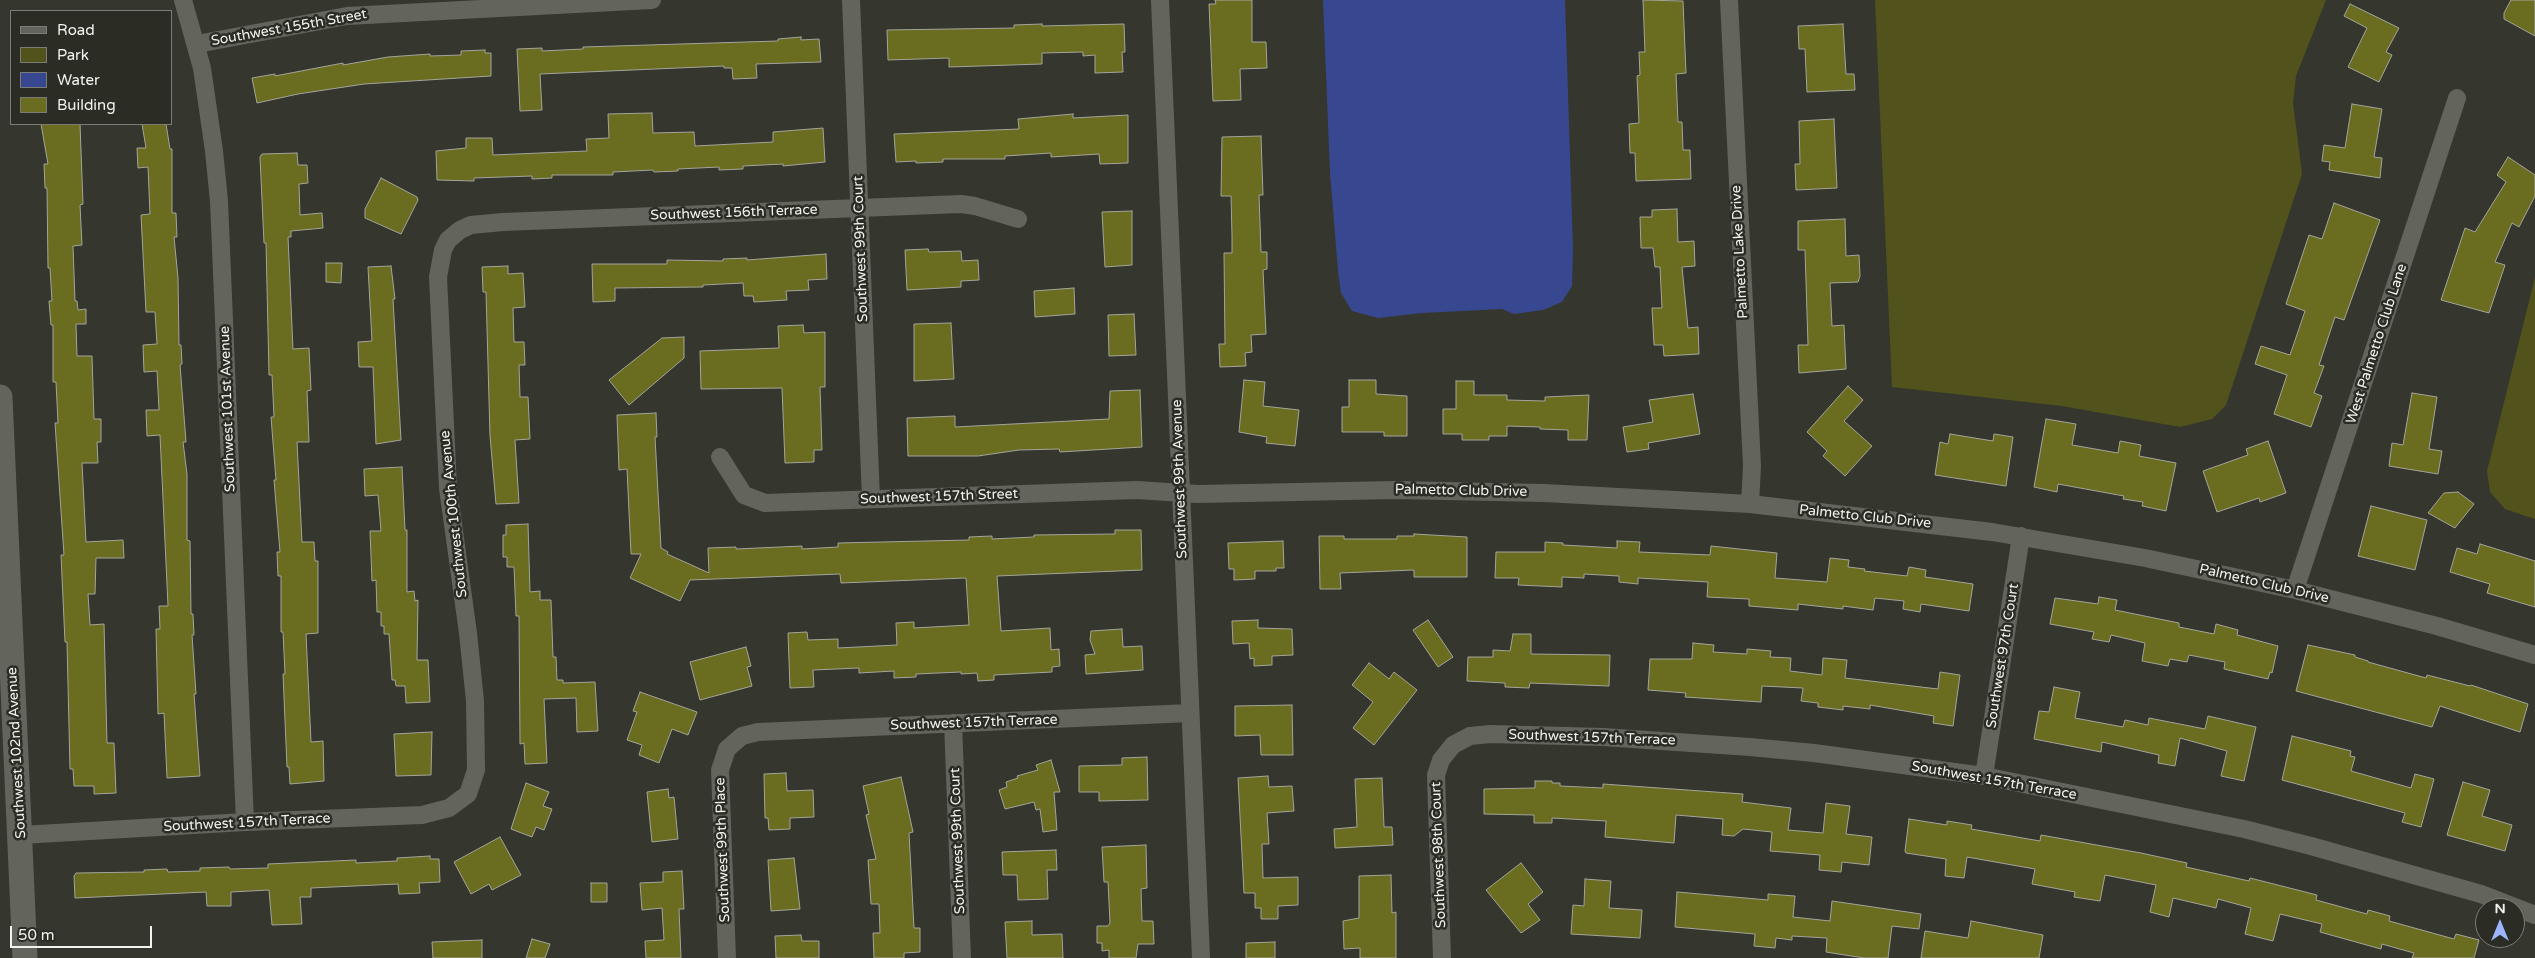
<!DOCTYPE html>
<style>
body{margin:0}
#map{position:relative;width:2535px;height:958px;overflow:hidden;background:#35362e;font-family:"Varela Round",sans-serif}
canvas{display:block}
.legend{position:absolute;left:10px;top:10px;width:162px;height:115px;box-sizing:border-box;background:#2b2c24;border:1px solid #7b7c75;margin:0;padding:6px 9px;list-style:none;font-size:15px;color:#f3f3ee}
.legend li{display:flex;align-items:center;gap:10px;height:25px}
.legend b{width:25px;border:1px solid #7b7c75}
.north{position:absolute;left:2475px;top:898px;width:50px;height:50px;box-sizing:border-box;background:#2b2c24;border:1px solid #7b7c75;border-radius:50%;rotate:0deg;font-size:14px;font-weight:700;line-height:20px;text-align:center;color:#f3f3ee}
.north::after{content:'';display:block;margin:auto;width:18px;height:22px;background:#9db4fd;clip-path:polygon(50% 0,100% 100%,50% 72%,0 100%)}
.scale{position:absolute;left:10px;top:926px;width:142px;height:22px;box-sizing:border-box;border:2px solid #f3f3ee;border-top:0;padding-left:6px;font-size:15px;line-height:18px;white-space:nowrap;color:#f3f3ee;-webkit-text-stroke:4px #2b2c24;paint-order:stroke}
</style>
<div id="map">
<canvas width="2535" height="958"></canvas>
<ul class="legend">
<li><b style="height:6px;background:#63645b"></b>Road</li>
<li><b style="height:14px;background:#52531c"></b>Park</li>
<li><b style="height:14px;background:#374891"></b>Water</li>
<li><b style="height:14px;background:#6a6c20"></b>Building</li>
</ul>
<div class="north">N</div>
<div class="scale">50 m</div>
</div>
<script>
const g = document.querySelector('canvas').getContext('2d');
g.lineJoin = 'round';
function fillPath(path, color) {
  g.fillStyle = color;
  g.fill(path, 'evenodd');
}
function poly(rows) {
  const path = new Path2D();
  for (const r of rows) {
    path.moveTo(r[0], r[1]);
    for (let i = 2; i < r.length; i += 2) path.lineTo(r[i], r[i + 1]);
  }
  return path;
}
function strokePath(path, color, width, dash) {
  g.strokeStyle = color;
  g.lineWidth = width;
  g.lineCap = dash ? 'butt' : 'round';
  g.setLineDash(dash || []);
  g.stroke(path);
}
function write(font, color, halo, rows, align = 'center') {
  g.font = font + ' "Varela Round",sans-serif';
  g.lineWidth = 5;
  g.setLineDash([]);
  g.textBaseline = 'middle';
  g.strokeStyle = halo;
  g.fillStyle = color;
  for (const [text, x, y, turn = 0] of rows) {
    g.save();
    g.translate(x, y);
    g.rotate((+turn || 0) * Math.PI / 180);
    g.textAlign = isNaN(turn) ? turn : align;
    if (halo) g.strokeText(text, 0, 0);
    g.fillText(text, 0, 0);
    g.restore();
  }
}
const green = poly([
 [1875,0,2326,0,2296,76,2293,102,2302,174,2226,405,2212,419,2180,427,2062,406,1892,387],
 [2535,277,2535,519,2505,509,2490,492,2487,471]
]);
const water = poly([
 [1323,0,1565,0,1573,249,1572,286,1562,302,1543,310,1514,314,1502,309,1422,313,1378,318,1352,311,1341,293,1338,271,1330,172]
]);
const building = poly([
 [1215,0,1252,0,1252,42,1266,42,1267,68,1240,69,1241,100,1213,101,1209,4,1216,4,1215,0],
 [1643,0,1683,1,1686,73,1676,74,1678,122,1682,122,1683,150,1690,150,1691,179,1636,181,1635,153,1630,153,1629,124,1639,123,1637,76,1640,75,1639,52,1645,52,1643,0],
 [2511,0,2535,0,2535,36,2504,19,2504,13,2511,0],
 [2350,4,2399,28,2386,52,2392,55,2379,82,2348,67,2367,28,2344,16,2350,4],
 [1042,24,1042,26,1124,24,1125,52,1122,52,1123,72,1095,73,1095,55,1083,56,1083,52,1042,53,1042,64,949,67,949,58,888,60,887,30,1014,28,1014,25,1042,24],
 [1843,24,1846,74,1854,74,1855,90,1807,92,1805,49,1799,49,1798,26,1843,24],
 [801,37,801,40,819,39,821,62,756,64,757,78,733,79,732,68,724,68,724,66,540,74,542,110,520,111,517,49,542,48,542,51,583,49,583,47,778,41,778,39,801,37],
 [485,50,485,53,491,53,491,76,364,84,298,94,257,103,252,78,275,74,275,76,343,63,343,65,388,57,430,54,430,56,461,55,461,51,485,50],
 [2352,104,2382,109,2374,157,2382,158,2380,178,2329,170,2330,162,2322,161,2324,145,2345,148,2352,104],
 [652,113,653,133,694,132,695,146,773,142,773,132,823,128,825,162,783,166,783,164,743,166,743,169,719,170,719,167,678,169,678,171,654,172,653,170,613,172,613,175,552,175,552,178,532,179,532,176,474,178,474,181,437,180,436,151,466,148,466,138,492,138,493,155,587,151,586,139,609,138,608,114,652,113],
 [1073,114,1073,118,1128,115,1128,163,1100,164,1099,154,1051,157,1051,153,1005,156,1005,159,943,159,943,162,916,163,916,161,896,162,894,134,1019,129,1018,119,1073,114],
 [1834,119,1837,188,1796,190,1795,164,1800,164,1799,121,1834,119],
 [41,124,80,124,83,204,80,205,82,245,73,246,75,301,77,301,78,310,86,309,86,324,76,324,77,356,92,356,94,419,101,419,101,442,97,442,98,463,82,463,86,542,123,540,124,558,96,558,95,594,88,594,90,625,104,624,107,743,114,743,116,793,94,794,94,786,74,786,73,769,70,769,67,642,65,642,61,555,64,555,55,423,58,423,56,382,53,382,53,325,51,325,49,301,52,301,50,268,48,268,47,188,45,188,44,164,48,164,41,124],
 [142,124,166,124,170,149,172,149,172,213,176,213,177,237,174,237,178,278,179,345,181,345,182,364,180,365,186,442,183,442,187,474,187,540,190,541,191,614,193,614,194,635,192,635,196,694,194,694,200,776,167,778,164,713,158,714,156,629,160,629,159,606,168,606,160,435,147,436,146,410,159,410,157,371,144,372,143,345,157,344,155,312,146,312,141,215,150,214,148,167,138,168,137,148,146,148,142,124],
 [1261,136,1263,195,1259,195,1261,252,1267,252,1267,269,1263,270,1266,334,1251,335,1252,352,1245,353,1246,366,1220,367,1219,344,1225,344,1224,253,1232,253,1232,236,1231,196,1221,196,1222,137,1261,136],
 [297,153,298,165,307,165,308,183,299,184,300,215,322,213,323,228,291,231,291,237,288,237,293,349,309,348,311,390,307,391,309,442,297,442,302,542,314,542,315,561,318,561,318,633,306,634,311,742,323,741,324,781,290,784,289,767,287,767,283,674,285,674,283,632,281,632,281,576,278,576,277,552,280,552,274,480,276,480,271,417,274,417,272,375,269,375,266,243,264,243,260,157,262,154,297,153],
 [2508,157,2535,175,2535,196,2519,227,2512,223,2495,262,2505,265,2489,313,2441,300,2465,228,2475,232,2506,182,2497,175,2508,157],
 [381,178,417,197,418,200,401,234,365,218,365,209,381,178],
 [2334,203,2380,220,2344,320,2335,317,2319,365,2324,366,2314,393,2322,396,2311,427,2274,414,2287,375,2255,364,2261,346,2290,355,2305,311,2286,304,2309,235,2322,239,2334,203],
 [1677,209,1678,242,1694,241,1695,266,1682,267,1688,328,1698,327,1699,354,1664,356,1663,345,1654,345,1652,308,1662,308,1660,267,1655,267,1653,248,1641,248,1640,217,1652,217,1652,210,1677,209],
 [1132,211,1132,265,1105,267,1102,212,1132,211],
 [1845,219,1846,256,1859,255,1860,276,1858,282,1830,283,1832,326,1844,325,1846,369,1799,373,1798,345,1808,345,1805,250,1798,250,1798,221,1845,219],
 [928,249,929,252,961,251,962,261,978,260,979,280,961,281,961,287,907,290,905,250,928,249],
 [826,254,827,279,808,280,809,290,786,291,787,300,754,302,753,296,744,296,743,283,703,285,703,287,615,288,615,301,593,302,592,264,667,264,667,260,723,261,723,259,747,258,747,260,826,254],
 [326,263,342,263,341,283,326,282,326,263],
 [391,266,395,299,393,299,401,440,376,444,373,367,359,367,358,342,372,341,368,267,391,266],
 [508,266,508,274,523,273,525,307,513,308,514,342,524,342,525,365,519,365,520,397,528,397,530,439,515,440,519,503,496,504,490,436,486,292,483,292,482,267,508,266],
 [1074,288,1075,314,1035,317,1034,291,1074,288],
 [1134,314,1136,355,1109,356,1108,315,1134,314],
 [951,323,954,379,914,381,914,324,951,323],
 [803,325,804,333,825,332,825,387,820,387,822,450,814,450,814,462,785,463,782,388,701,389,700,351,779,348,778,326,803,325],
 [684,337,684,358,629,405,609,380,662,338,684,337],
 [1244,380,1265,382,1263,406,1299,410,1295,446,1266,443,1267,437,1239,432,1244,380],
 [1349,380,1376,380,1376,394,1407,396,1407,436,1384,436,1384,432,1342,432,1342,407,1349,407,1349,380],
 [1456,381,1474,381,1474,395,1507,395,1507,400,1545,401,1545,397,1589,395,1587,440,1568,440,1568,430,1540,429,1540,427,1507,426,1507,436,1489,436,1489,440,1462,440,1462,434,1443,434,1443,409,1456,409,1456,381],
 [1848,386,1863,400,1844,421,1872,446,1845,476,1823,456,1827,451,1807,432,1848,386],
 [1140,390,1142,447,1060,452,1059,449,1019,450,978,456,908,456,907,418,955,416,955,427,1109,419,1110,391,1140,390],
 [2412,393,2437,397,2429,449,2442,451,2438,474,2389,466,2392,443,2403,445,2412,393],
 [1693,394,1700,434,1648,443,1649,449,1627,452,1623,427,1653,422,1649,400,1693,394],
 [656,413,657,437,655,437,661,548,668,552,667,554,709,573,708,548,736,547,736,549,802,546,802,549,838,547,838,543,969,540,969,537,992,536,992,539,1034,537,1034,535,1115,534,1115,530,1141,530,1142,570,997,576,1001,631,1050,628,1051,650,1059,649,1060,666,1052,667,1052,672,994,675,994,680,978,681,977,673,961,674,961,672,916,674,916,677,894,678,894,671,859,673,859,668,813,670,814,687,790,688,788,633,807,632,808,640,838,639,838,648,897,645,896,623,914,622,914,628,969,625,966,578,841,583,840,574,690,580,680,601,630,578,641,554,631,554,627,469,619,470,617,415,656,413],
 [2046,419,2076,424,2072,445,2118,453,2120,441,2141,445,2139,456,2176,463,2166,511,2142,506,2143,502,2123,499,2124,496,2058,484,2057,492,2034,487,2046,419],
 [1950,434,1993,441,1994,434,2013,437,2006,486,1935,475,1940,442,1948,444,1950,434],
 [2268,441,2286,493,2260,502,2259,498,2217,512,2203,471,2248,455,2246,449,2268,441],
 [402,467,405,530,407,530,407,592,414,591,415,601,418,600,417,660,428,660,430,702,406,703,405,686,396,686,395,680,392,680,389,634,384,634,384,626,381,626,381,612,377,612,376,580,372,581,370,531,381,531,378,495,365,496,364,469,402,467],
 [2458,492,2474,504,2455,528,2428,513,2444,493,2458,492],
 [2371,506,2427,520,2415,570,2358,556,2371,506],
 [528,524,530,592,540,591,540,600,551,600,553,657,556,657,557,680,563,680,563,683,595,682,598,731,577,732,576,698,544,699,547,763,525,764,524,743,520,744,519,616,516,616,514,567,507,567,507,557,503,557,503,535,506,535,506,525,528,524],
 [1414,534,1467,537,1467,577,1414,577,1414,570,1340,573,1341,589,1320,589,1319,536,1344,536,1344,539,1397,539,1397,536,1414,536,1414,534],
 [1283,541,1284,568,1276,568,1276,571,1255,571,1255,579,1234,580,1234,569,1229,569,1228,543,1283,541],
 [1617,541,1640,542,1639,552,1710,555,1711,546,1777,553,1775,578,1827,582,1830,558,1849,560,1848,567,1865,569,1864,571,1907,576,1909,567,1926,570,1925,577,1973,584,1969,611,1921,604,1920,612,1903,609,1904,601,1875,598,1873,610,1843,606,1843,609,1798,604,1798,610,1749,606,1749,599,1707,597,1708,582,1638,578,1638,584,1619,582,1619,576,1584,574,1584,578,1562,577,1562,587,1518,585,1519,578,1495,578,1496,552,1545,552,1545,542,1563,543,1563,545,1617,548,1617,541],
 [2480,544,2535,561,2535,607,2487,593,2490,584,2450,572,2457,548,2477,554,2480,544],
 [2099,597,2117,600,2115,610,2179,623,2179,627,2214,634,2216,624,2238,630,2237,635,2278,646,2272,673,2270,672,2268,679,2224,669,2225,662,2189,655,2187,662,2170,659,2168,666,2142,661,2145,643,2111,635,2109,642,2092,639,2094,632,2050,624,2055,598,2098,604,2099,597],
 [1258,620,1258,628,1292,629,1293,655,1272,656,1272,665,1254,666,1254,658,1250,659,1249,643,1233,644,1232,621,1258,620],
 [1428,620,1453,657,1438,667,1413,630,1428,620],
 [1122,629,1123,647,1142,646,1143,670,1086,674,1085,655,1095,654,1090,640,1091,631,1122,629],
 [1513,634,1531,634,1531,654,1610,655,1609,686,1530,683,1529,688,1505,687,1505,683,1467,681,1468,657,1493,657,1493,650,1510,651,1513,634],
 [1693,643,1714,645,1713,652,1747,654,1747,649,1771,651,1770,657,1791,658,1790,671,1822,675,1823,658,1847,660,1845,678,1938,689,1940,672,1960,675,1953,726,1933,723,1934,716,1870,705,1870,709,1843,706,1843,710,1818,707,1818,703,1801,701,1803,688,1762,686,1761,702,1685,697,1686,693,1648,690,1650,659,1692,659,1693,643],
 [2308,645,2355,655,2355,657,2368,661,2368,662,2426,678,2427,675,2470,686,2471,685,2528,704,2520,732,2440,706,2432,727,2296,691,2308,645],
 [746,647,751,666,747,667,752,686,700,700,690,662,746,647],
 [1369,663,1389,679,1394,672,1417,690,1374,745,1353,728,1373,702,1352,685,1369,663],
 [2054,687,2080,692,2075,718,2123,727,2125,720,2148,725,2149,718,2205,729,2208,716,2256,727,2244,781,2221,776,2227,751,2180,738,2175,766,2158,763,2159,755,2102,742,2101,752,2034,739,2039,711,2049,712,2054,687],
 [640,692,697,712,688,735,672,729,659,763,639,755,642,745,627,740,637,712,633,711,640,692],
 [1292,705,1293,755,1261,755,1260,735,1235,736,1235,706,1292,705],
 [432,732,431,775,396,776,394,734,432,732],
 [2292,736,2351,751,2350,756,2355,757,2351,771,2411,788,2415,774,2434,779,2421,827,2402,822,2405,813,2282,780,2292,736],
 [1147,757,1148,800,1099,801,1099,792,1079,792,1079,766,1122,765,1122,758,1147,757],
 [1051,760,1060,792,1054,792,1057,830,1043,832,1040,809,1036,810,1034,802,1005,809,999,790,1007,787,1006,782,1018,778,1017,776,1038,770,1036,765,1051,760],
 [786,773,787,791,813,790,814,817,790,818,790,829,769,830,768,818,765,818,764,774,786,773],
 [1268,776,1269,787,1292,786,1294,811,1267,813,1269,844,1262,844,1263,878,1298,877,1298,905,1278,906,1278,919,1261,919,1261,908,1255,908,1255,893,1244,893,1238,778,1268,776],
 [901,777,913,832,909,833,914,928,920,928,920,952,904,953,904,958,874,958,873,933,880,933,879,904,871,904,868,860,876,859,866,815,869,814,863,786,901,777],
 [1382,778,1384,827,1392,827,1393,845,1335,848,1334,829,1357,827,1355,779,1382,778],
 [1535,781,1552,781,1552,783,1560,783,1560,786,1603,788,1603,784,1743,794,1742,802,1791,808,1788,830,1823,833,1826,803,1850,806,1846,834,1872,837,1869,865,1842,862,1841,872,1819,870,1820,855,1770,851,1772,832,1743,829,1734,836,1722,835,1723,819,1676,815,1674,843,1605,837,1606,821,1552,818,1552,823,1534,823,1534,815,1484,814,1484,789,1535,788,1535,781],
 [2463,782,2490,790,2482,816,2512,825,2505,851,2447,835,2463,782],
 [526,783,549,792,543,806,552,809,544,830,536,827,532,837,511,829,526,783],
 [668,789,669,798,674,797,678,839,652,842,647,792,668,789],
 [1909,819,1947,825,1947,821,1972,825,1971,829,2040,841,2041,835,2141,853,2187,863,2186,867,2249,881,2250,878,2317,895,2316,900,2367,914,2368,910,2390,916,2389,921,2454,939,2456,934,2479,940,2474,958,2412,958,2414,953,2382,944,2381,949,2320,932,2322,924,2280,914,2273,941,2245,934,2251,908,2218,899,2216,908,2173,898,2169,917,2150,912,2156,885,2105,875,2100,901,2074,897,2075,892,2032,884,2035,869,1967,857,1964,878,1945,876,1946,859,1906,853,1905,851,1909,819],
 [500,837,521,875,492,890,489,884,471,894,454,862,500,837],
 [1146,845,1147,888,1141,889,1142,921,1153,921,1154,944,1138,944,1136,958,1109,958,1109,950,1102,951,1102,943,1097,943,1097,926,1108,926,1110,923,1108,882,1104,882,1102,847,1146,845],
 [1056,850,1057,870,1047,870,1048,899,1018,900,1017,875,1003,875,1002,852,1056,850],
 [430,856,430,859,439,859,440,882,419,883,420,893,399,894,398,884,311,888,311,897,300,897,302,924,272,925,269,890,231,892,231,906,207,906,206,892,75,898,74,876,76,873,144,872,144,870,167,869,168,872,200,871,200,868,229,867,230,869,268,868,268,864,356,860,356,863,397,861,397,858,430,856],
 [794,858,800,909,771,911,768,860,794,858],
 [1521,863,1543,892,1528,904,1540,920,1521,933,1486,890,1521,863],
 [682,871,684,909,679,909,681,958,646,958,645,941,664,940,662,908,642,910,640,883,663,882,663,872,682,871],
 [1391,875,1392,913,1396,912,1396,958,1360,958,1360,948,1344,949,1343,921,1359,918,1359,876,1391,875],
 [1585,879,1611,881,1609,908,1642,910,1640,938,1571,934,1573,905,1584,906,1585,879],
 [591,883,607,883,607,902,591,902,591,883],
 [1677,892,1768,900,1768,894,1795,896,1793,917,1830,921,1832,901,1921,914,1919,929,1892,926,1888,958,1864,958,1826,952,1827,938,1792,936,1792,940,1776,938,1775,948,1754,946,1755,934,1675,927,1677,892],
 [1032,921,1032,935,1062,934,1063,958,1007,958,1005,922,1032,921],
 [1971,921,2043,935,2039,958,1921,958,1925,931,1968,938,1971,921],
 [801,935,802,941,819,941,819,958,776,958,775,936,801,935],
 [532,939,550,944,545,958,526,958,532,939],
 [482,940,482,958,433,958,432,942,482,940],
 [1275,942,1275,958,1246,958,1246,943,1275,942]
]);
const street = poly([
 [183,0,202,68,214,151,219,201,245,822],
 [851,0,871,499],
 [1160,0,1201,958],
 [1729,0,1752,466,1750,504],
 [197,44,347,16,652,0],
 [720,457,744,495,765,503,1137,490,1198,494,1395,490,1544,493,1750,504,1992,532,2145,558,2295,590,2437,626,2535,655],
 [2295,590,2457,98],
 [953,723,962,958],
 [1984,776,2021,536],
 [21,835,245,822,422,815,449,808,468,794,476,770,475,701,468,633,448,488,438,277,443,250,448,240,460,230,471,225,503,222,961,204,975,206,1018,219],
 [727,958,720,770,727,749,742,736,758,732,1190,713],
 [1442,958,1436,775,1441,760,1453,745,1470,736,1490,734,1603,737,1750,747,1814,753,1984,776,2244,829,2311,846,2481,894,2535,915]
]);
const secondary = poly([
 [0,397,25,958]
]);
const streetNames = [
 ["Southwest 155th Street",289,28,-10],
 ["Southwest 156th Terrace",734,213,-2],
 ["Southwest 99th Court",861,249,-92],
 ["Palmetto Lake Drive",1740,252,-93],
 ["West Palmetto Club Lane",2377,344,-72],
 ["Southwest 101st Avenue",228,409,-92],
 ["Southwest 99th Avenue",1180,479,-92],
 ["Palmetto Club Drive",1461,491,1],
 ["Southwest 157th Street",939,497,-2],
 ["Southwest 100th Avenue",454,514,-96],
 ["Palmetto Club Drive",1865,517,6],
 ["Palmetto Club Drive",2264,584,13],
 ["Southwest 97th Court",2003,656,-81],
 ["Southwest 157th Terrace",974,723,-2],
 ["Southwest 157th Terrace",1592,738,2],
 ["Southwest 102nd Avenue",17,753,-93],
 ["Southwest 157th Terrace",1994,781,10],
 ["Southwest 157th Terrace",247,823,-3],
 ["Southwest 99th Court",958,841,-92],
 ["Southwest 99th Place",723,850,-92],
 ["Southwest 98th Court",1439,855,-92]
];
fillPath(green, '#52531c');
fillPath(water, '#374891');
fillPath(building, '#6a6c20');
strokePath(building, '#a4a59b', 1);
strokePath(street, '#63645b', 18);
strokePath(secondary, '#63645b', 25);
write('14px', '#f3f3ee', '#2b2c24', streetNames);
</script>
